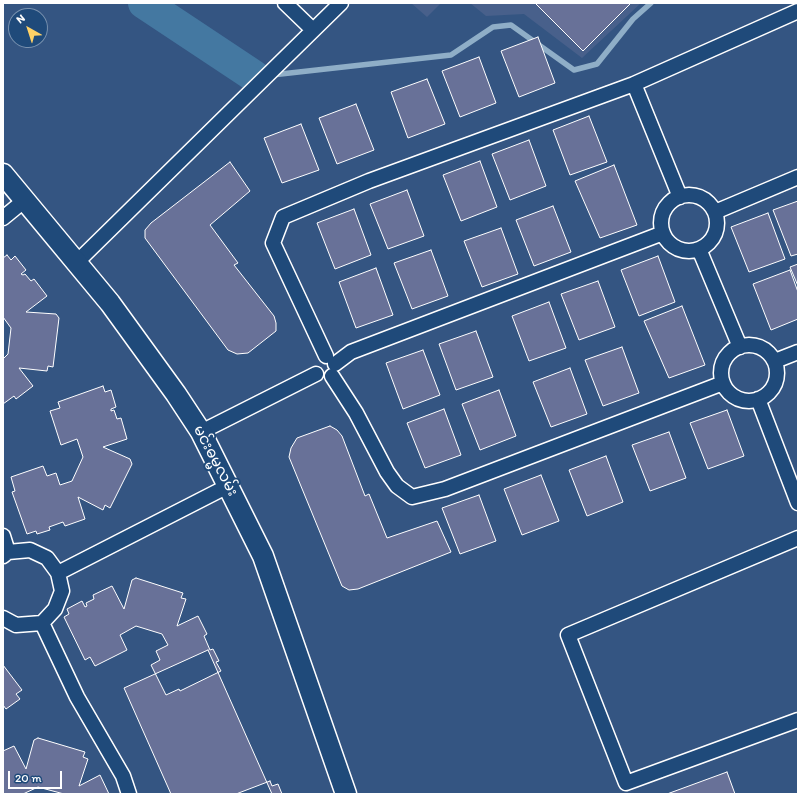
<!DOCTYPE html>
<meta charset="utf-8">
<style>
body{margin:0}
#map{position:relative;width:801px;height:797px;overflow:hidden;background:#345582;font-family:Itim,sans-serif}
canvas{display:block}
.frame{position:absolute;inset:0;border:4px solid #fff;pointer-events:none}
.north{position:absolute;left:8px;top:8px;width:40px;height:40px;box-sizing:border-box;background:#1f4a7a;border:1px solid #7992af;border-radius:50%;rotate:321deg;font-size:11px;font-weight:700;line-height:16px;text-align:center;color:#fff}
.north::after{content:'';display:block;margin:auto;width:14px;height:18px;background:#ffd166;clip-path:polygon(50% 0,100% 100%,50% 72%,0 100%)}
.scale{position:absolute;left:8px;top:771px;width:54px;height:18px;box-sizing:border-box;border:2px solid #fff;border-top:0;padding-left:5px;font-size:12px;line-height:14px;white-space:nowrap;color:#fff;-webkit-text-stroke:3px #1f4a7a;paint-order:stroke}
</style>
<div id="map">
<canvas width="801" height="797"></canvas>
<div class="frame"></div>
<div class="north">N</div>
<div class="scale">20 m</div>
</div>
<script>
const g = document.querySelector('canvas').getContext('2d');
g.lineJoin = 'round';
function fillPath(path, color) {
  g.fillStyle = color;
  g.fill(path, 'evenodd');
}
function poly(rows) {
  const path = new Path2D();
  for (const r of rows) {
    if (r.length === 3) {
      path.moveTo(r[0] + r[2], r[1]);
      path.arc(r[0], r[1], r[2], 0, 2 * Math.PI);
      continue;
    }
    path.moveTo(r[0], r[1]);
    for (let i = 2; i < r.length; i += 2) path.lineTo(r[i], r[i + 1]);
  }
  return path;
}
function strokePath(path, color, width, dash) {
  g.strokeStyle = color;
  g.lineWidth = width;
  g.lineCap = dash ? 'butt' : 'round';
  g.setLineDash(dash || []);
  g.stroke(path);
}
function write(font, color, halo, rows, align = 'center') {
  g.font = font + ' Itim,"Noto Sans Myanmar",sans-serif';
  g.lineWidth = 4;
  g.setLineDash([]);
  g.textBaseline = 'middle';
  g.strokeStyle = halo;
  g.fillStyle = color;
  for (const [text, x, y, turn = 0] of rows) {
    g.save();
    g.translate(x, y);
    g.rotate((+turn || 0) * Math.PI / 180);
    g.textAlign = isNaN(turn) ? turn : align;
    if (halo) g.strokeText(text, 0, 0);
    g.fillText(text, 0, 0);
    g.restore();
  }
}
const built = poly([
 [411,3,441,3,427,17],
 [470,3,641,3,582,58,524,14,486,16]
]);
const stream = poly([
 [272,75,451,55,493,27,511,25,574,70,597,64,633,19,651,3]
]);
const river = poly([
 [144,3,254,76]
]);
const building = poly([
 [535,3,631,3,583,51,535,3],
 [538,37,555,83,519,97,501,51,538,37],
 [479,57,496,103,460,117,442,71,479,57],
 [427,79,445,124,408,138,391,92,427,79],
 [356,104,374,150,337,164,319,118,356,104],
 [589,116,607,162,570,175,553,130,589,116],
 [301,124,319,170,282,183,264,138,301,124],
 [529,140,546,186,510,200,492,154,529,140],
 [480,161,497,207,461,221,443,175,480,161],
 [230,162,250,191,210,225,238,263,234,265,274,316,276,323,276,331,248,353,237,354,228,350,145,238,145,230,151,223,230,162],
 [614,165,637,225,600,238,575,181,614,165],
 [407,190,424,236,388,249,370,204,407,190],
 [798,201,798,254,791,256,773,210,798,201],
 [553,206,571,252,534,266,516,220,553,206],
 [354,209,371,255,335,269,317,223,354,209],
 [768,213,785,259,749,272,731,227,768,213],
 [501,228,518,274,482,287,464,241,501,228],
 [431,250,448,296,412,309,394,263,431,250],
 [7,255,11,260,15,256,26,270,21,274,23,275,25,274,31,281,34,279,47,296,26,312,56,314,59,318,53,367,48,366,47,371,19,368,33,386,16,399,14,396,3,404,3,359,8,354,11,328,3,317,3,258,7,255],
 [658,256,675,302,639,316,621,270,658,256],
 [798,264,798,286,790,267,798,264],
 [376,268,393,315,356,328,339,282,376,268],
 [790,270,798,292,798,319,771,330,753,284,790,270],
 [598,281,615,327,579,340,561,294,598,281],
 [549,302,566,348,529,361,512,316,549,302],
 [682,306,705,365,669,378,644,321,682,306],
 [476,331,493,377,456,390,439,344,476,331],
 [622,347,639,393,603,406,585,360,622,347],
 [423,350,440,395,403,409,386,363,423,350],
 [570,368,587,414,551,427,533,382,570,368],
 [103,386,105,392,111,390,116,407,111,409,111,411,114,410,117,419,121,418,127,439,103,447,130,459,132,464,110,508,105,505,103,510,78,497,85,519,65,526,63,522,49,527,50,530,37,534,36,531,27,534,12,492,15,491,11,477,43,466,47,476,56,473,60,485,72,481,83,457,77,439,61,445,50,411,60,408,58,402,103,386],
 [499,390,516,436,480,450,462,404,499,390],
 [444,409,461,455,425,468,407,423,444,409],
 [727,410,744,456,708,469,690,423,727,410],
 [330,426,337,430,342,436,365,496,369,494,387,538,437,521,451,552,358,589,349,590,342,586,289,457,291,448,297,438,330,426],
 [669,432,686,478,650,491,632,445,669,432],
 [606,456,623,502,587,516,569,470,606,456],
 [541,475,559,521,522,535,504,489,541,475],
 [479,495,496,541,460,554,442,508,479,495],
 [136,578,183,593,181,598,186,599,177,626,198,616,207,634,204,636,210,650,213,649,219,661,216,662,221,671,180,691,179,689,166,695,151,665,160,660,156,651,168,645,162,634,136,626,120,635,127,650,95,666,90,657,85,660,64,617,69,614,67,609,82,601,85,607,87,606,86,603,94,599,93,595,112,586,124,609,132,580,136,578],
 [208,650,272,794,171,794,124,688,208,650],
 [3,665,22,690,16,694,20,699,6,709,3,705,3,665],
 [38,738,85,752,83,757,88,759,79,786,100,775,109,794,64,794,38,787,23,794,3,794,3,751,14,746,26,769,34,740,38,738],
 [727,772,735,794,667,794,727,772],
 [270,781,272,786,278,784,282,794,236,794,270,781]
]);
const street = poly([
 [285,3,313,30],
 [634,84,798,11],
 [689,223,28],
 [715,212,798,177],
 [3,218,25,200],
 [699,249,740,347],
 [77,262,341,3],
 [749,373,28],
 [326,356,273,243,283,217,369,181,634,84,680,197],
 [775,361,798,352],
 [335,364,351,352,663,233],
 [332,376,356,413,387,472,397,486,412,497,445,489,723,383],
 [758,399,798,503],
 [201,432,316,374],
 [3,536,8,552],
 [798,538,568,635,626,783,798,720],
 [3,556,8,552,30,550,47,558,58,573,62,591,55,609,42,623,16,625,3,618],
 [58,573,228,486],
 [42,623,77,697,123,776,129,794]
]);
const secondary = poly([
 [3,174,110,303,176,394,201,432,263,556,346,794]
]);
const streetNames = [
 ["မင်းဓမ္မလမ်း",215,461,62]
];
fillPath(built, '#48608b');
strokePath(stream, '#8faec7', 5.5);
strokePath(river, '#4478a1', 32);
fillPath(building, '#687198');
strokePath(building, '#fff', 1);
strokePath(street, '#fff', 17);
strokePath(secondary, '#fff', 23);
strokePath(street, '#1f4a7a', 14);
strokePath(secondary, '#1f4a7a', 20);
write('15px', '#fff', '#1f4a7a', streetNames);
</script>
